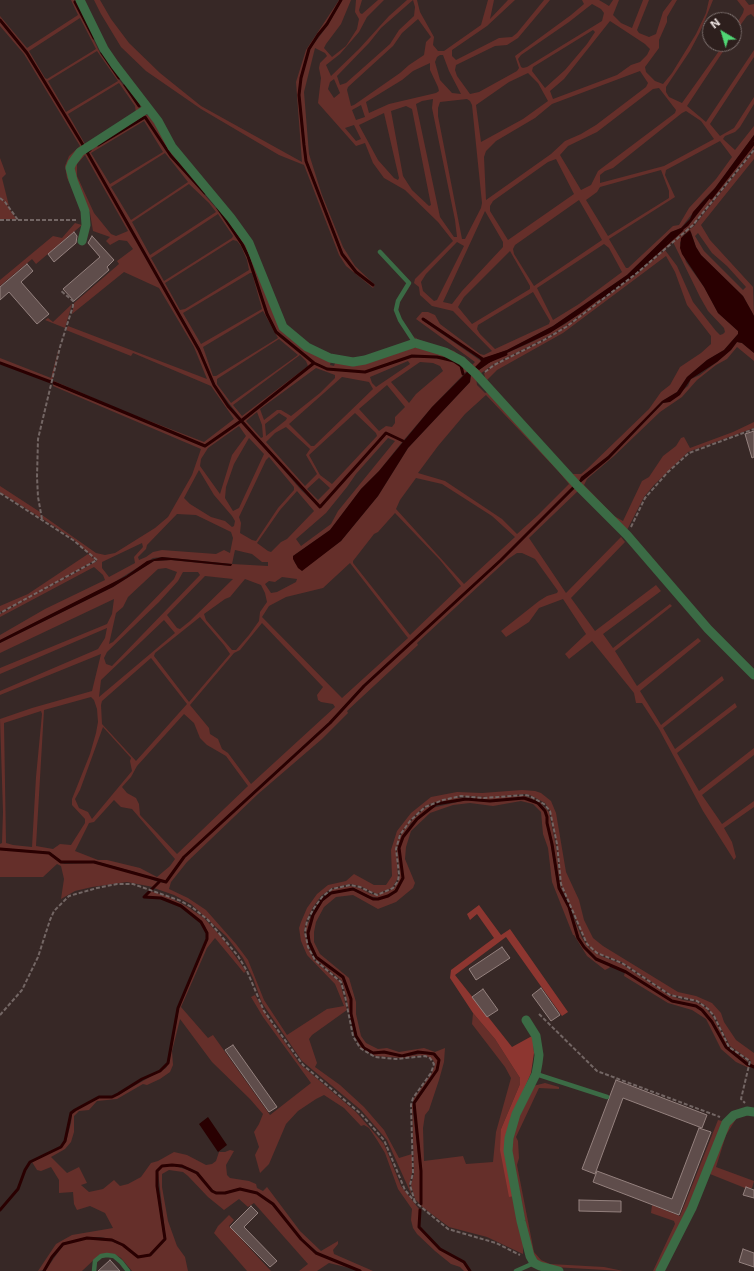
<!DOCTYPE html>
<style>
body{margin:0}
#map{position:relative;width:754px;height:1271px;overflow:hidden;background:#372826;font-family:Inter,sans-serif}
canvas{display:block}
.north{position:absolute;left:702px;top:12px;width:40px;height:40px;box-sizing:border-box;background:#2d1f1d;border:1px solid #7b6f6d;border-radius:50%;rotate:322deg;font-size:11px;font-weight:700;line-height:16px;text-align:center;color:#f0e6e4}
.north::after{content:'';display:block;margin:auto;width:14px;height:18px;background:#50d674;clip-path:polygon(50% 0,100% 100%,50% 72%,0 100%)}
</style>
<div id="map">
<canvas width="754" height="1271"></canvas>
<div class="north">N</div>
</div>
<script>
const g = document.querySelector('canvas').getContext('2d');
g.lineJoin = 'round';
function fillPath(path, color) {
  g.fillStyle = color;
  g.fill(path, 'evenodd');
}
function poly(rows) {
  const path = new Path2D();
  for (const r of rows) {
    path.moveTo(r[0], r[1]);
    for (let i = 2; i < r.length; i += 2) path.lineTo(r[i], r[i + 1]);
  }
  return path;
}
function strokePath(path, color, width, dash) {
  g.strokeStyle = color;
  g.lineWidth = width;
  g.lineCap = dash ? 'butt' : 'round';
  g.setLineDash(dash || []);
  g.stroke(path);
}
const green = poly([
 [71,0,74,0,100,53,138,106,89,28,75,0,78,0,141,106,139,111,74,155,74,191,67,178,65,166,69,156,80,146,24,54,0,26,0,21,26,54,83,145,27,53,8,27,0,19,0,16,27,48,78,15],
 [80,18,96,49,47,79,45,78,29,51],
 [97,51,118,81,66,112,48,81],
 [119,83,135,106,136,113,85,144,68,114],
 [94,0,100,0,111,19,129,43,160,73,201,106,302,162,296,82,306,50,339,0,340,0,327,24,317,35,309,48,300,78,298,95,303,145,306,161,341,254,356,272,373,286,357,271,343,253,307,161,305,145,300,95,301,78,310,49,328,25,342,0,351,0,341,24,326,44,324,48,332,57,346,46,357,29,359,19,355,12,356,0,362,0,359,10,360,13,362,14,378,0,384,0,367,17,359,32,340,54,326,65,331,76,359,49,389,16,407,0,417,0,420,12,434,37,433,45,438,51,444,51,481,25,488,0,494,0,490,19,508,0,515,0,487,26,452,50,452,56,456,60,499,38,512,37,517,33,544,0,550,0,518,38,507,45,495,46,456,65,455,70,457,76,470,94,479,92,517,71,519,68,515,56,571,15,584,4,582,0,599,0,609,6,613,0,619,0,613,15,621,23,632,28,643,0,649,0,637,30,639,33,649,37,656,34,663,12,672,0,677,0,667,17,667,22,659,40,659,48,645,67,646,72,655,81,663,84,672,73,696,34,706,13,709,0,713,0,700,32,690,51,666,87,666,92,669,97,682,103,724,44,728,44,687,106,706,122,754,50,754,57,710,124,720,136,734,128,754,97,754,104,740,127,735,132,725,136,723,139,735,150,754,126,754,135,715,188,703,200,681,228,671,232,627,275,553,326,507,350,483,359,424,318,422,320,481,361,479,370,496,358,534,341,565,324,637,271,669,240,688,226,754,141,754,148,693,225,636,273,566,326,544,339,494,364,480,374,418,341,413,336,419,340,454,351,472,365,475,362,416,319,422,312,428,312,435,315,440,324,480,354,484,355,492,351,453,311,432,306,420,295,419,287,414,283,415,279,453,241,438,222,405,190,384,178,373,163,365,143,356,146,318,103,321,78,319,68,320,63,327,56,325,53,315,48,304,92,309,154,322,195,343,247,355,266,375,285,373,288,346,266,339,255,304,165,279,155,201,109,146,71,121,47,101,14],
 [413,0,415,7,414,16,399,30,390,44,346,83,340,85,337,76,369,43,381,28],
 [592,4,601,9,604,13,602,21,527,67,523,68,521,67,518,59,521,55,569,22],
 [418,19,431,37,426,42,424,55,409,65,400,73,354,105,351,106,347,90,348,87,393,46,402,33],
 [610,21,645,44,650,49,647,55,640,62,631,65,617,75,553,99,550,91,564,79],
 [593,30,595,32,587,44,565,70,545,88,532,71,533,67],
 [440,55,443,55,449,71,461,94,452,93,440,80,435,62,437,57],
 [430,63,430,70,438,87,439,91,436,93,389,104,369,113,366,102,402,80,413,71],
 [640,71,648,83,646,87,596,125,581,134,565,141,551,154,486,200,484,157,486,151,496,141,535,118,552,104],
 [528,73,538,83,548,101,523,119,481,142,476,105,509,82],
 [334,79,340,93,334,98,328,89,330,82],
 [659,88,676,110,675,113,598,171,591,185,581,190,560,155,568,146,597,132,653,89],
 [433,99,432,108,455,220,457,237,454,237,440,217,416,104,422,101],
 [467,99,470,101,472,105,482,203,481,208,465,239,462,239,438,116,438,108,440,102],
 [361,105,365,117,356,120,352,110],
 [406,106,412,109,431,205,429,206,412,190,403,176,391,111],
 [686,111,701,121,714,139,664,166,600,183,600,175,605,171,613,168,682,113],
 [384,113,399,178,398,180,394,178,378,160,359,125],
 [354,125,361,139,356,141,345,128],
 [720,141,732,157,716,179,689,208,679,225,673,226,628,268,626,268,609,239,675,197,665,175,666,170],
 [556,159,574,194,508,240,490,211,490,206,493,201,548,162],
 [661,170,669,191,669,198,608,236,586,200,597,192,600,187],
 [579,200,602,240,534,286,514,254,513,249,515,245],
 [485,211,503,242,503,247,462,291,452,304,443,302],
 [457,242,464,246,437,300,434,301,423,291,421,282,426,274],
 [604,244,609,248,622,272,579,304,553,320,537,288],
 [510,251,530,286,530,289,472,324,458,307,464,297],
 [533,292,550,321,549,324,495,349,480,334,477,329,478,325],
 [737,0,745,0,749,5,754,4,754,17,751,14,747,16,734,34,734,28,743,13,744,9],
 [145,114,153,118,183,163,227,215,243,237,255,259,276,316,289,334,308,349,331,361,330,365,334,366,335,363,370,362,398,351,413,347,442,353,454,358,476,377,477,385,485,393,490,391,575,486,500,560,363,685,329,722,221,821,183,857,166,881,163,882,135,872,94,861,61,861,50,852,0,848,0,844,2,843,3,812,0,719,32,708,92,691,101,654,0,695,0,691,98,649,105,638,107,628,0,674,0,668,107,624,112,614,114,599,0,653,0,643,113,587,154,561,171,560,231,566,232,564,162,557,153,558,113,583,0,640,0,635,45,609,105,580,103,575,94,567,0,617,0,614,97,561,73,539,43,519,42,515,96,553,105,555,115,553,155,528,168,517,192,475,201,449,53,386,53,384,205,446,242,421,301,490,320,508,386,434,403,441,379,471,361,489,330,530,293,556,295,563,302,570,341,541,378,496,408,448,470,382,471,373,468,371,464,373,461,365,447,357,426,356,412,356,364,372,327,368,314,362,284,339,277,331,268,314,253,268,243,244,217,207,171,155,146,116,87,153,199,350,211,381,228,406,240,420,205,445,54,382,54,381,126,412,204,442,234,419,211,386,133,353,131,356,66,330,68,326,207,379,194,347,159,288,124,272,72,314,74,303,119,264,117,261,133,249,127,241,119,240,110,245,106,241,110,237,93,231,90,213,75,180,74,165,76,160,87,149],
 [85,155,128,231,116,236,111,234,94,213,77,176,77,164],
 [486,395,558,471,569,484,538,515,517,534,502,519,445,481,418,473,438,446,465,414],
 [239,426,246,436,232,455,220,494,200,466,201,459,208,448],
 [249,438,264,454,239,508,233,511,225,498,226,487,234,464],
 [388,438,395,441,338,511,331,524,301,546,296,539,326,513,347,487,356,474],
 [269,457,294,487,294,490,278,508,256,541,252,540,240,533,241,523,239,517,266,460],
 [199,470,214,495,232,516,235,521,234,526,232,527,225,521,211,517,190,504,184,498],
 [416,478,442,484,492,516,515,537,464,584,396,509,400,500],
 [297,491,314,511,287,539,281,542,271,552,268,551,257,543,280,510],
 [395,513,440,560,461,586,410,635,353,563,353,561,374,534,378,532],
 [177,514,196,515,231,532,233,538,230,553,224,550,216,554,162,550,153,552,146,557,139,560,138,557,146,549,147,545],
 [142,543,143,547,134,557,135,563,109,577,102,568,102,562],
 [235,550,252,554,262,562,268,562,268,566,232,564],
 [350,563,408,638,342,698,262,617,269,606,286,597,323,588],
 [166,568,177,572,174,579,113,642,109,644,116,613,123,607,128,597,158,569],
 [183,572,198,572,200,575,112,666,106,664,104,658,107,652,159,602,178,581],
 [205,576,233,579,190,621,180,629,177,628,167,615],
 [282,577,297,579,296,582,277,592,271,593,265,584,269,581,275,582],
 [245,579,261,585,265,593,267,602,260,612,259,621,249,635,236,650,232,650,206,620,204,614,225,599,230,597],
 [200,617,224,645,230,654,189,702,154,656,155,653],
 [164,620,175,633,99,697,101,680],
 [262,623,323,687,317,695,318,700,321,702,333,704,335,707,251,784,228,753,222,749,218,739,210,734,209,728,190,705,234,653,240,650],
 [151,658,187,704,136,761,102,724,101,705,102,701],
 [91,697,94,700,97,709,98,722,96,733,90,754,72,799,72,805,85,819,85,823,71,845,60,844,53,849,36,846,44,710],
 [41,711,42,714,36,777,32,847,13,845,6,843,4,723],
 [184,714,194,723,200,738,207,745,226,756,248,786,177,854,140,815,139,804,136,798,127,793,122,787,131,777,137,766],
 [103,727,131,758,130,761,132,771,92,819,88,812,79,808,75,799,80,790],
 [114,800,121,807,132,809,175,859,170,866,157,877,140,868,107,860,98,860,75,851,89,823,94,822],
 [145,118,170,156,216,208,242,245,252,269,266,314,276,332,313,363,242,420,215,385,200,349,88,152],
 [144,121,163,152,110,184,91,153],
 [165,153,188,182,131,220,111,187],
 [189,184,209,203,216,212,150,255,132,222],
 [218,214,233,236,232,238,164,281,151,258],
 [233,240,237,241,241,246,247,260,249,270,185,309,180,310,165,283],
 [250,273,252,273,262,309,201,344,183,313],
 [263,311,278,338,216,376,213,376,203,347],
 [279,339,298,355,231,403,217,384,217,379],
 [300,355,306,361,308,366,242,416,233,405],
 [754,151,754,159,701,225,710,240,753,287,754,316,743,296,701,255,696,247,691,232,684,234,680,243,686,262,704,287,718,313,738,331,738,334,724,350,707,360,687,377,677,392,662,401,608,456,581,477,580,483,609,459,663,403,668,402,688,386,691,379,700,375,717,362,731,350,737,342,742,343,754,353,754,361,737,347,727,359,716,365,697,380,682,397,660,412,614,456,587,479,584,485,614,516,623,521,642,481,649,477,663,456,676,446,681,438,684,437,690,448,733,432,754,422,754,428,688,452,654,485,644,497,627,530,570,474,581,474,587,469,649,409,661,392,670,385,680,367,701,353,711,344,711,336,687,305,675,272,666,256,563,333,497,370,486,381,484,373,494,365,545,340,566,327,637,274,665,250,677,266,693,302,716,331,720,335,723,334,725,332,724,328,708,311,700,297,673,242,694,226],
 [698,233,712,253,727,266,746,287,743,290,704,251,695,236],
 [0,158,6,174,2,178,9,206,0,197],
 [0,199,5,202,16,219,0,219],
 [75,223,82,225,36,264,32,259,0,286,0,280,53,236,62,238],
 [72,304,65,328,45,320,48,318,53,322],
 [59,347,52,382,0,362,0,358,51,378],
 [412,357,447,359,460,366,463,375,432,407,403,441,386,432,320,506,243,421,314,364,326,369,365,373],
 [408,361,410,364,376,387,372,383,370,377],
 [420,362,433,363,440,366,443,371,416,394,409,403,391,382],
 [316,368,335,375,335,378,320,393,291,416,281,410,277,410,264,420,260,409],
 [342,377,369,382,373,389,314,446,311,446,289,424],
 [387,385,405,407,395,417,395,423,392,427,386,426,379,431,359,409],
 [257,412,262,425,263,437,261,438,246,421],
 [279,413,287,418,286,420,266,436,265,424],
 [355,413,376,433,377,436,332,484,320,475,309,455],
 [286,427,310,449,306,455,317,474,305,486,266,442,275,433],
 [319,478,330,488,318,500,307,489],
 [0,486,40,512,41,518,0,492],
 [575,488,579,490,529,538,566,593,621,537,625,542,571,598,595,631,656,585,661,591,603,634,613,648,670,604,672,606,615,651,637,686,698,638,701,641,640,691,661,725,722,676,724,680,663,728,675,749,735,703,737,707,677,753,699,791,754,748,754,755,702,795,722,824,754,801,754,807,724,828,732,842,736,857,734,860,703,811,659,729,642,703,636,703,634,693,592,641,569,659,565,654,586,634,563,599,539,608,529,622,506,637,501,631,539,601,547,596,557,593,558,591,535,559,522,553,517,553,508,559,417,643,418,645,347,711,348,713,322,739,258,794,187,862,171,882,169,889,188,898,206,910,236,944,248,960,264,1000,287,1035,327,1009,344,1006,335,984,307,955,301,941,299,928,301,922,307,908,317,894,328,885,346,881,354,874,374,885,386,885,392,876,391,850,397,831,411,813,431,797,457,792,482,793,522,790,535,791,541,793,551,801,556,813,566,872,579,900,584,920,593,938,603,946,678,992,696,996,712,1003,721,1013,724,1022,736,1040,754,1053,754,1066,751,1065,751,1061,730,1046,715,1016,705,1005,697,1001,670,994,622,962,597,953,590,948,581,932,561,884,557,844,550,811,545,803,530,795,525,794,492,797,461,796,432,803,424,807,413,817,399,835,396,849,398,878,392,888,377,894,360,886,350,884,332,888,321,896,313,907,306,921,304,932,308,947,314,960,340,982,347,1010,312,1035,309,1039,317,1063,315,1067,340,1085,364,1107,384,1130,399,1158,412,1154,412,1173,409,1185,412,1196,387,1140,361,1110,302,1061,262,1003,253,978,243,958,226,936,191,904,174,895,154,888,159,882,166,883,184,858,330,723,364,686,501,561],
 [88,554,95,560,27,599,0,612,0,606,28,594],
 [525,796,539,801,549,812,557,851,560,884,582,938,589,948,601,956,622,964,669,995,683,1000,696,1002,704,1006,713,1017,729,1047,750,1063,740,1058,726,1047,713,1022,702,1009,697,1006,673,1001,626,971,596,959,585,947,579,937,569,907,559,888,553,844,548,823,548,817,543,806,535,800,524,797,490,801,466,799,436,804,411,823,402,837,399,848,402,878,395,891,388,896,378,898,369,896,353,888,331,892,322,900,312,915,308,933,309,943,316,958,342,978,350,999,351,1014,357,1040,363,1049,373,1054,384,1053,402,1057,426,1053,434,1055,439,1060,436,1070,416,1097,414,1103,413,1112,420,1171,420,1204,415,1199,411,1185,414,1174,412,1106,414,1098,432,1073,435,1064,433,1060,425,1055,402,1058,375,1056,361,1048,354,1035,346,996,342,981,315,959,307,941,306,927,318,903,333,889,350,886,360,888,371,894,377,895,393,889,398,882,400,874,397,853,398,840,407,825,425,808,433,804,452,798],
 [524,799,534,802,545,811,558,888,568,907,578,938,590,955,595,960,611,966,609,968,605,970,587,956,574,935,573,935,552,882,548,848,543,834,541,812,533,804,521,801,493,806,470,803,453,805,430,813,411,831,406,847,405,859,415,883,413,888,396,902,378,909,353,895,336,897,324,907,316,922,314,932,314,942,320,954,349,978,356,1002,356,1014,361,1036,366,1043,378,1049,387,1048,399,1052,424,1048,435,1052,445,1048,444,1062,439,1080,429,1110,425,1115,423,1128,424,1161,463,1156,466,1164,493,1162,496,1132,511,1078,505,1067,472,1024,473,1013,495,1039,520,1078,520,1084,501,1129,523,1240,523,1254,487,1237,449,1227,421,1206,422,1171,415,1104,437,1071,440,1059,435,1053,427,1052,418,1052,402,1056,384,1051,373,1052,364,1047,358,1039,352,1014,352,999,344,977,317,957,309,937,309,928,313,916,323,901,331,893,353,890,368,898,378,899,389,897,396,892,403,878,400,848,403,838,413,824,432,808,466,800,490,802],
 [10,849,49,853,60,863,65,864,93,863,135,873,158,882,153,887,127,882,92,887,75,891,61,899,64,879,61,866,57,864,43,877,0,877,0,850],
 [151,891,169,897,188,907,204,918,223,939,243,967,246,971,244,973,215,938,207,948,181,1007,208,1038,213,1035,270,1115,311,1083,263,1017,251,997,255,995,268,1018,300,1064,356,1112,384,1144,401,1186,419,1209,419,1227,440,1249,463,1263,469,1271,464,1271,460,1267,451,1264,435,1251,417,1234,413,1228,411,1220,412,1209,398,1189,385,1153,377,1140,369,1128,364,1125,361,1126,344,1108,324,1095,316,1099,298,1111,286,1124,269,1164,260,1173,255,1155,259,1147,254,1132,259,1124,263,1114,250,1099,212,1062,180,1019,172,1051,173,1065,170,1072,160,1079,147,1085,143,1084,117,1099,97,1101,89,1110,79,1111,74,1116,74,1132,71,1142,65,1149,51,1157,67,1173,79,1167,87,1183,81,1185,89,1192,103,1189,114,1180,120,1186,128,1184,141,1177,151,1163,158,1161,174,1152,187,1155,206,1165,212,1164,216,1161,219,1152,225,1152,230,1150,234,1151,226,1165,227,1175,230,1178,249,1181,256,1184,257,1188,263,1191,267,1187,300,1231,321,1251,338,1241,338,1244,333,1250,334,1254,373,1271,362,1271,320,1254,301,1238,273,1204,258,1193,240,1188,221,1193,217,1192,212,1190,198,1172,190,1168,172,1164,162,1166,156,1171,156,1186,164,1239,150,1254,138,1256,124,1245,112,1239,100,1237,87,1237,63,1243,51,1257,44,1270,38,1271,56,1244,63,1240,72,1235,113,1228,105,1213,90,1206,77,1210,74,1204,73,1192,59,1193,59,1180,51,1167,41,1171,37,1170,32,1162,61,1147,66,1142,71,1123,72,1114,75,1110,99,1098,112,1097,118,1095,166,1068,169,1063,179,1008,208,939,205,926,198,919,182,906,168,899,146,896],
 [625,972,672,1002,696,1007,701,1010,712,1022,725,1047,749,1066,749,1068,736,1062,721,1049,706,1019,692,1010,668,1003,624,976],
 [545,1083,559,1087,559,1089,539,1088,516,1137,518,1141,519,1158,517,1165,534,1252,541,1260,550,1264,604,1267,623,1271,553,1267,537,1260,531,1251,511,1147,515,1124,533,1086],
 [736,1119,726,1135,716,1167,754,1181,752,1188,745,1188,710,1174,728,1124],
 [718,1120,726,1122,691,1207,658,1271,653,1271,675,1224,674,1221,651,1213,652,1205,680,1216],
 [172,1165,197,1173,211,1191,216,1194,225,1194,240,1189,257,1194,272,1205,300,1239,316,1253,350,1268,329,1263,317,1271,299,1271,308,1264,254,1203,248,1207,239,1199,224,1210,208,1197,188,1176,183,1172,169,1170,162,1174,162,1187,168,1221,177,1246,185,1257,188,1271,132,1271,121,1258,114,1254,99,1255,82,1271,45,1271,64,1244,87,1239,111,1241,123,1246,138,1257,151,1256,166,1240,158,1172,162,1167],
 [229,1215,234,1220,229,1226,271,1271,247,1271,214,1233,218,1226]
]);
const forest = poly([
 [479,905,501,935,510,929,568,1012,562,1016,506,937,455,975,512,1047,532,1036,533,1039,534,1053,531,1073,509,1125,514,1196,509,1197,500,1150,501,1129,520,1084,520,1078,495,1039,473,1013,450,978,451,970,494,938,477,914,470,920,467,914]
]);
const water = poly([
 [754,135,754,141,740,160,688,226,669,240,637,271,581,313,550,333,496,358,479,370,475,367,481,361,480,359,507,350,553,326,627,275,671,232,681,228,690,219,693,212,715,188],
 [690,230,696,247,701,255,743,296,752,312,754,316,754,353,742,343,737,342,731,350,717,362,691,379,680,395,670,402,663,403,609,459,580,483,579,481,581,477,608,456,662,401,677,392,687,377,707,360,724,350,738,334,738,331,718,313,704,287,682,254,680,248,681,238],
 [468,371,471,374,470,382,408,448,378,496,341,541,302,571,298,568,293,559,293,556,330,530,361,489,379,471,432,407],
 [162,557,232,564,231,566,171,560,154,561,113,587,0,643,0,640,126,576,147,561],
 [208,1117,227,1145,218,1152,199,1124]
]);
const stream = poly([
 [341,0,327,24,318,35,309,49,301,78,299,95,304,145,306,161,342,254,356,272,373,285],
 [75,2,94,38],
 [0,20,27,53,83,145],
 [102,53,119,78],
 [125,85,139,106],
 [98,145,145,117,171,156,205,193],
 [90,150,87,152,199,350,214,385,228,406,254,435,320,507,386,433,403,441],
 [711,198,754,143],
 [218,208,242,244,248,256,267,314,276,332,314,363],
 [600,298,631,276,682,230],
 [423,319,484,360],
 [489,361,506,354],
 [0,363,51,382],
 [54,383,205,446,241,421,314,363,327,369,365,372,412,356,437,357,454,361,461,366,463,374],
 [0,849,49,853,61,862,94,862,166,882,184,857,330,723,364,686,501,560,574,487],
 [421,1204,421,1171,414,1103,437,1070,439,1060,434,1054,427,1053,418,1052,402,1056,384,1052,373,1053,364,1048,356,1036,351,1014,351,999,343,977,316,957,309,942,308,933,313,915,322,900,331,893,353,889,373,899,378,899,388,896,396,891,403,878,399,848,403,837,417,819,436,804,466,799,490,801,524,798,538,803,545,811,547,817,547,823,552,844,559,888,569,907,578,938,584,947,596,959,626,972,672,1001,696,1006,702,1010,712,1022,726,1047,747,1064,754,1067],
 [0,1210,18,1189,25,1170,30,1162,61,1147,65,1141,71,1113,75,1110,99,1097,112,1097,118,1094,142,1079,160,1071,168,1063,178,1008,207,939,207,933,201,922,181,906,161,898,144,897,159,882],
 [420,1210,419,1227,440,1249,464,1262,470,1271],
 [44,1271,52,1257,63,1244,87,1238,112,1240,123,1245,138,1257,150,1255,165,1239,157,1186,157,1171,162,1166,172,1165,182,1166,197,1173,212,1191,216,1193,225,1193,240,1189,257,1193,273,1204,301,1239,316,1253,360,1271]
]);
const building = poly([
 [74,232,77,236,76,243,54,262,48,254,74,232],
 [92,236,114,260,107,267,109,270,74,301,63,289,100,257,88,243,92,236],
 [27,264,33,271,21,282,49,314,37,324,9,292,0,300,0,287,27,264],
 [754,431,754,457,752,458,745,434,754,431],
 [502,947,510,958,476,980,469,969,502,947],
 [541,988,560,1015,551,1021,532,995,541,988],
 [483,989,498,1010,487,1017,472,997,483,989],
 [233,1045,277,1107,269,1112,225,1050,233,1045],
 [616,1080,707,1115,702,1128,623,1098,595,1174,582,1169,616,1080],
 [699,1128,711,1132,679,1215,593,1182,597,1171,672,1199,699,1128],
 [746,1187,754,1190,754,1198,743,1195,746,1187],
 [579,1200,621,1201,621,1212,579,1211,579,1200],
 [251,1206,258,1213,244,1227,277,1261,270,1267,230,1227,251,1206],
 [743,1249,754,1253,754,1267,739,1262,743,1249],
 [110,1260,120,1271,98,1271,110,1260]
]);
const path = poly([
 [0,198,5,202,18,220],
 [0,220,77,220],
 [485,372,494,365,544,340,566,327,637,273,693,225,754,150],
 [0,493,73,540,97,560,0,613],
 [42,519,38,497,37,477,38,439,60,347,73,306,73,301,60,290],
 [631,527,645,498,668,472,689,453,754,429],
 [539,1014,597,1071,720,1117],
 [0,1015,22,990,38,957,50,920,54,911,69,896,97,888,117,884,133,884,181,901,193,908,208,920,238,956,247,971,264,1011,303,1065,361,1114,384,1140,405,1190,415,1202,448,1229,496,1243,520,1255],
 [415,1202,410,1185,413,1173,411,1105,413,1098,431,1073,434,1064,430,1058,425,1056,396,1059,375,1057,360,1048,353,1036,345,996,341,982,315,960,308,947,305,932,307,921,314,908,322,897,332,889,350,885,360,887,377,895,393,888,398,881,399,874,396,849,400,835,410,821,425,807,443,800,461,796,484,798,525,795,530,796,544,804,550,811,557,844,561,884,587,944,597,953,622,963,670,995,697,1001,708,1009,714,1016,729,1047,750,1061,741,1099,745,1103]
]);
const service = poly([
 [380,252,409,283,398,301,396,310,400,320,415,343],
 [536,1074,607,1097],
 [94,1271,95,1261,101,1256,107,1255,114,1256,121,1262,128,1271],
 [516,1271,534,1263]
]);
const minor = poly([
 [80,0,104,49,115,65,158,121,172,147,231,218,249,243,283,327,307,347,330,358,353,362,365,360,415,343,445,352,462,361,476,374,576,484,627,535,708,629,754,675],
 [82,241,86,225,85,211,73,180,70,168,72,163,80,152,148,108],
 [526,1020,536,1036,539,1055,538,1063,536,1074,516,1114,509,1138,508,1151,521,1221,530,1256,534,1263,540,1266,559,1271],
 [660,1271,692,1208,726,1123,734,1115,747,1111,754,1112]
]);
fillPath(green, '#652f2a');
fillPath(forest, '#8d3630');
fillPath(water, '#290001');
strokePath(stream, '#290001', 3);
fillPath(building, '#5f4d4b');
strokePath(building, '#94817e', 1);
strokePath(path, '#736664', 2, [4, 2]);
strokePath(service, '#3b6b45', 4.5);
strokePath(minor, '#3b6b45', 9);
</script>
